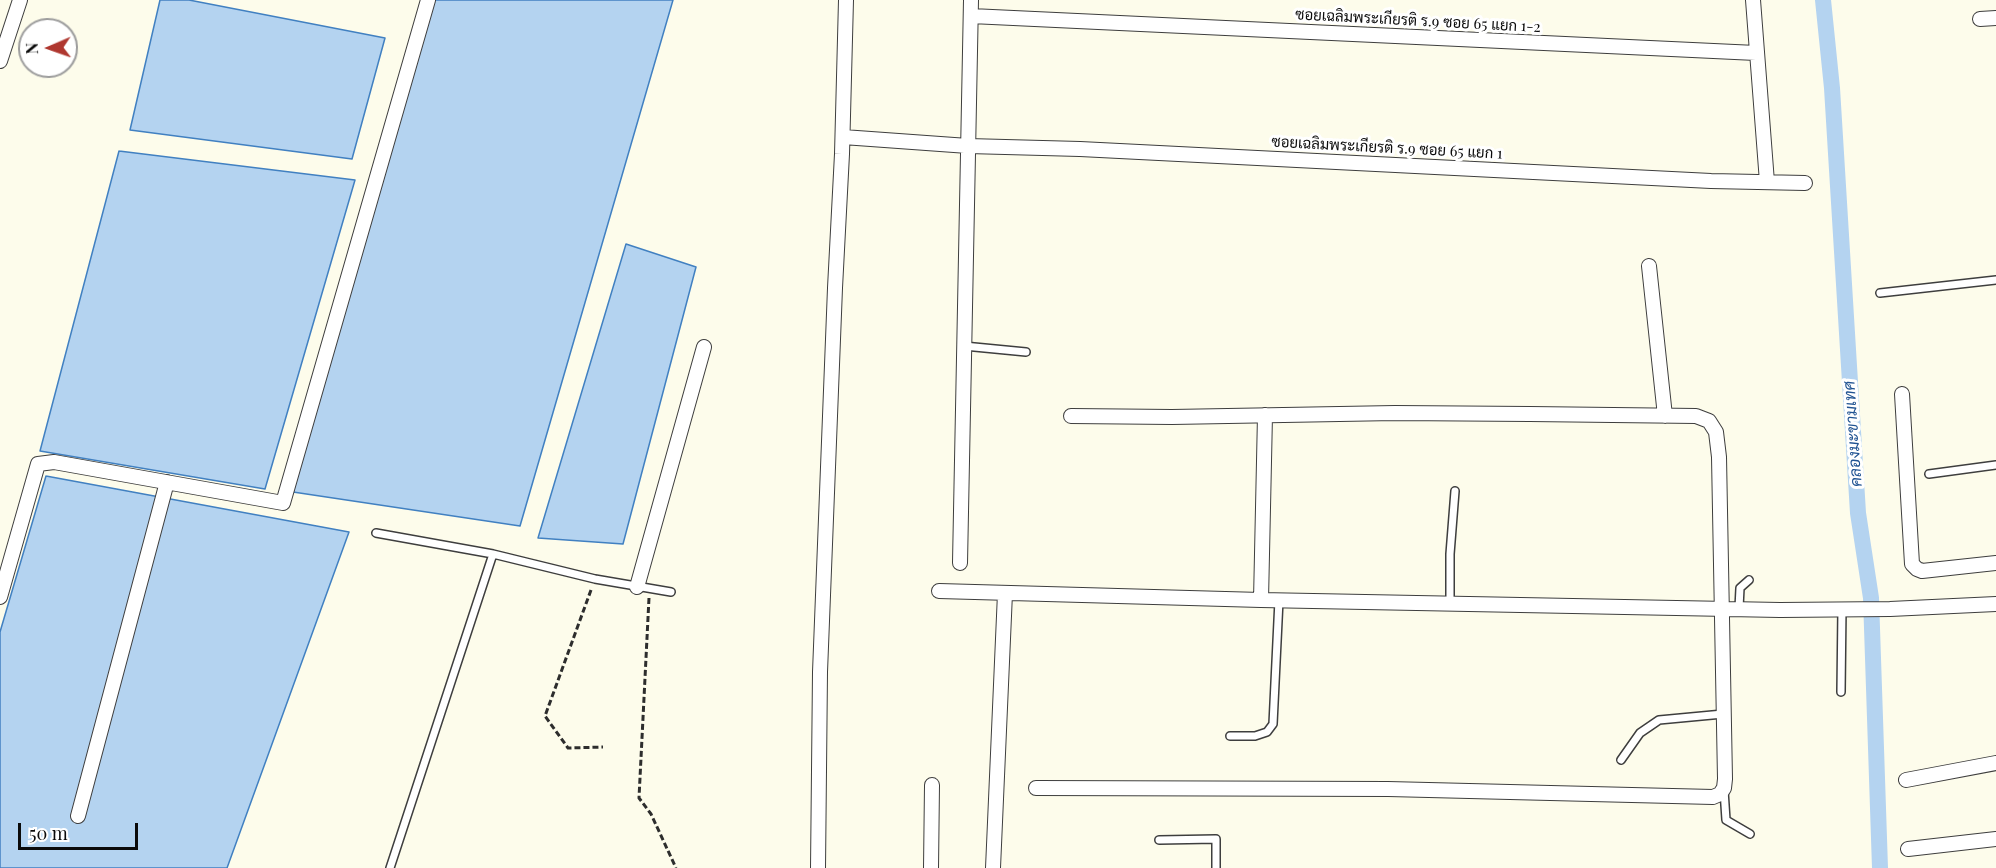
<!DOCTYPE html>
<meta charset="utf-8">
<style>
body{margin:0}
#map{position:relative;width:1996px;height:868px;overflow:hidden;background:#fdfceb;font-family:"Playfair Display",serif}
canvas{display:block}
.north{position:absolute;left:18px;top:18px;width:60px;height:60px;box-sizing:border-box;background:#fff;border:2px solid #9d9d9d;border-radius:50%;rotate:268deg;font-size:16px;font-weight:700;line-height:24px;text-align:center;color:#0b0b0b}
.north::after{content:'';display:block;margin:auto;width:21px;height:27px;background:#af372f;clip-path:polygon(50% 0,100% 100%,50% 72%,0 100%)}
.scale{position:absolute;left:18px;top:823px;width:120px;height:27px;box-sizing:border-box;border:3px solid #0b0b0b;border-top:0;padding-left:8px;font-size:18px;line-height:21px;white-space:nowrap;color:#0b0b0b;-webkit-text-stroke:4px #fff;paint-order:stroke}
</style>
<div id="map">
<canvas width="1996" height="868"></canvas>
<div class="north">N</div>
<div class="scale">50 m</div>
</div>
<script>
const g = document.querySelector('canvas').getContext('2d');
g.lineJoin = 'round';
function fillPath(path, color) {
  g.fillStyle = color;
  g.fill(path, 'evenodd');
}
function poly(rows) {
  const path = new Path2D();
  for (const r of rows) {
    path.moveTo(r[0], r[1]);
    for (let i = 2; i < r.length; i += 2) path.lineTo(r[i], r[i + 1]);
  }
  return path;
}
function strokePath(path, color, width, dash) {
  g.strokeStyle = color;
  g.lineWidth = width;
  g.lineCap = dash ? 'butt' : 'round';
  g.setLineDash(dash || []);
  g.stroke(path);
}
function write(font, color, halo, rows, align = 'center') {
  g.font = font + ' "Playfair Display",Sarabun,serif';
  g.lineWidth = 6;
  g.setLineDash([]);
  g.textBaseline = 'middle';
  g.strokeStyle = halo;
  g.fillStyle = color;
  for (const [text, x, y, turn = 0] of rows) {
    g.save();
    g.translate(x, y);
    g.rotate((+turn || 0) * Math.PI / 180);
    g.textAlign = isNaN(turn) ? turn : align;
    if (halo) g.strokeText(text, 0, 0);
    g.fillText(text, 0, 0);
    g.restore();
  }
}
const water = poly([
 [160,0,189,0,385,38,352,159,130,130,160,0],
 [434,0,673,0,520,526,293,492,434,0],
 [119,151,355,180,265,489,40,451,119,151],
 [626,244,696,267,623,544,538,538,626,244],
 [46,476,349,532,227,868,0,868,0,632,46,476]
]);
const canal = poly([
 [1823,0,1832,88,1858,513,1871,598,1880,868]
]);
const path = poly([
 [591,590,545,716,568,748,603,747],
 [649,598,639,798,651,814,676,868]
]);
const service = poly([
 [1880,293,1996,280],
 [964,346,1026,352],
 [1929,474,1996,465],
 [376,533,493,554,595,579,671,592],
 [1450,603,1450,554,1455,491],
 [1739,608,1740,588,1749,580],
 [1841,692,1842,608],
 [1230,736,1255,736,1267,732,1273,724,1279,600],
 [1621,760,1640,733,1659,720,1723,714],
 [1724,790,1726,820,1750,834],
 [1159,840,1216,839,1216,868],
 [390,868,493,554]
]);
const minor = poly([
 [1753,0,1767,182],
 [971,16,1756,53],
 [1980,19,1996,18],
 [0,61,20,0],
 [843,137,968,146,1080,149,1711,181,1805,183],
 [1649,266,1665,416],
 [1902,394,1912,564,1917,569,1922,571,1996,563],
 [960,563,971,0],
 [637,587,704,347],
 [939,591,1261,600,1780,610,1890,609,1996,604],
 [0,597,38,464,54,462,283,503,428,0],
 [1261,600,1265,415],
 [1906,780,1996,763],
 [1036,788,1388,789,1713,797,1720,794,1724,788,1725,779,1719,457,1716,432,1709,421,1696,416,1530,414,1395,413,1172,417,1071,416],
 [78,816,167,482],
 [1908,849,1996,839],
 [818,868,820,672,835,288,842,154,846,0],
 [931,868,932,785],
 [993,868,1005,593]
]);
const streetNames = [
 ["ซอยเฉลิมพระเกียรติ ร.9 ซอย 65 แยก 1-2",1418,21,3],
 ["ซอยเฉลิมพระเกียรติ ร.9 ซอย 65 แยก 1",1387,148,3]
];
const waterNames = [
 ["คลองมะขามเทศ",1853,434,-94]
];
fillPath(water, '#b4d3f0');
strokePath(water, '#4180c1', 1.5);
strokePath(canal, '#b4d3f0', 16);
strokePath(service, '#3e3e3e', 10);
strokePath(minor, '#3e3e3e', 16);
strokePath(path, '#2d2d2d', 3, [6, 3]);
strokePath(service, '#fff', 7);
strokePath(minor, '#fff', 14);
write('15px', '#0b0b0b', '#fff', streetNames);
write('italic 16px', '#205392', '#fff', waterNames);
</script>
